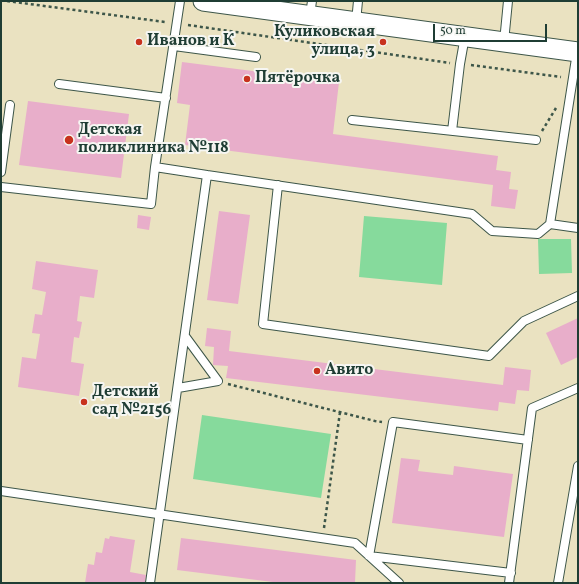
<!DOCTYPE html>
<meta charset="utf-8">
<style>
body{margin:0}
#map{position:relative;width:579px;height:584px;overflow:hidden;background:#eae2c1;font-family:Vollkorn,serif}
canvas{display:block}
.frame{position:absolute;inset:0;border:2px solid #1f3d34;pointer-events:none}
.scale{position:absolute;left:433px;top:24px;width:114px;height:18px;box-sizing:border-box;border:2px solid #1f3d34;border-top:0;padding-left:5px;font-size:12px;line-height:14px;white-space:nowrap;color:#1f3d34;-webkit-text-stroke:3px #f6f6f2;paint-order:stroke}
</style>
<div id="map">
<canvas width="579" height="584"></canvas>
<div class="frame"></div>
<div class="scale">50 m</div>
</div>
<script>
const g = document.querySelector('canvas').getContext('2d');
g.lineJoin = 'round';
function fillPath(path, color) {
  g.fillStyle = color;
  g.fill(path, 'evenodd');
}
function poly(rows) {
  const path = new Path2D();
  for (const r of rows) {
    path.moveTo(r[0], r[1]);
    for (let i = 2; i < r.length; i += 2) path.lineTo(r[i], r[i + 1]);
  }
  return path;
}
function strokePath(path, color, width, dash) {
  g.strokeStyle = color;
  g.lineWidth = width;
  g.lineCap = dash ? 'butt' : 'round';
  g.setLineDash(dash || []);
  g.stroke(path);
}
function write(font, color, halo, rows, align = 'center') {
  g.font = font + ' Vollkorn,serif';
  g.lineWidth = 4;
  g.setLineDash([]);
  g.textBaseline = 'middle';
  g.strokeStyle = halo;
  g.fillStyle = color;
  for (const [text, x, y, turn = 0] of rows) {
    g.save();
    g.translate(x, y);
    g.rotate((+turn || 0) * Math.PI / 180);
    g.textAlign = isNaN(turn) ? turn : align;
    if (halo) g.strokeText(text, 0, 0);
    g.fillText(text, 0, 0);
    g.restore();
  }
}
const green = poly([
 [364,216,447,223,442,285,359,277],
 [538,239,571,239,572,273,539,274],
 [202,415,331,434,321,498,193,479]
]);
const building = poly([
 [182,62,339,82,333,134,498,156,496,170,511,172,509,189,518,190,515,209,491,206,493,185,185,145,190,105,177,103],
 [28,101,129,114,121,178,19,165],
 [219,211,250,215,238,304,207,300],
 [138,215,151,217,149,230,137,228],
 [36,261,98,270,94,298,80,296,77,321,82,322,79,338,74,337,71,362,84,364,79,396,18,387,22,357,36,359,40,334,32,333,35,314,42,315,46,292,32,289],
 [578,318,578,357,561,365,546,333],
 [207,328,231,331,229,351,503,385,505,367,531,370,529,391,517,390,515,404,499,402,498,411,226,378,228,366,213,365,214,347,205,346],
 [401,458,420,460,418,471,453,475,454,466,513,474,504,537,392,523],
 [110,536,135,540,130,572,146,575,145,583,85,583,88,564,94,565,96,552,102,553,105,538,109,539],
 [181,538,356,560,355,583,281,583,177,570]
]);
const path = poly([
 [7,1,165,22],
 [188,25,450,63],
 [471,65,561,77],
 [542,131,556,108],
 [228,384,375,421,382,422],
 [324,528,340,412]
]);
const service = poly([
 [310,15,312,1],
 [356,22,358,1],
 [504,42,508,1],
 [174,46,256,57],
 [59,84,166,98],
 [352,120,536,140],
 [452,131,460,64,465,36],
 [1,172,10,105],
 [207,175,472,214,492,231,538,234,550,224,578,228],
 [278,185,263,324,489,356,524,321,578,296],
 [1,187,151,204,155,167],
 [550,224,577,52],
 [178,388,218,381,185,336],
 [1,491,355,543,399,583],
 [511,573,369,556,393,422,528,440],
 [150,583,207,175,155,167,180,1],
 [509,583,532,408,578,388],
 [558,583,578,466]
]);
const tertiary = poly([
 [203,1,578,52]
]);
const markers = [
 [139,42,4,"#c8321e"],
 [383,42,4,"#c8321e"],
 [247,79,4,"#c8321e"],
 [69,140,5,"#c8321e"],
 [317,371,4,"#c8321e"],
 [84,402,4,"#c8321e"]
];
const poiNames = [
 ["Куликовская",375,33,"right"],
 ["улица, 3",375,51,"right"],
 ["Иванов и К",147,42],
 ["Пятёрочка",255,79],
 ["Детская",78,131],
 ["поликлиника №118",78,149],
 ["Авито",325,371],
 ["Детский",92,393],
 ["сад №2156",92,411]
];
fillPath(green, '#86da9c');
fillPath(building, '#e8aeca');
strokePath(service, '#3d5649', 10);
strokePath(tertiary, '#3d5649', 21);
strokePath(path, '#3d5649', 2.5, [3, 3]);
strokePath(service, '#fff', 8);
strokePath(tertiary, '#fff', 19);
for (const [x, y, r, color] of markers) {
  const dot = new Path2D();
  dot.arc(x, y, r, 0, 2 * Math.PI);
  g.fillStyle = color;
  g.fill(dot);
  strokePath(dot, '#f6f6f2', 1.5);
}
write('bold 16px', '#1f3d34', '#f6f6f2', poiNames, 'left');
</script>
